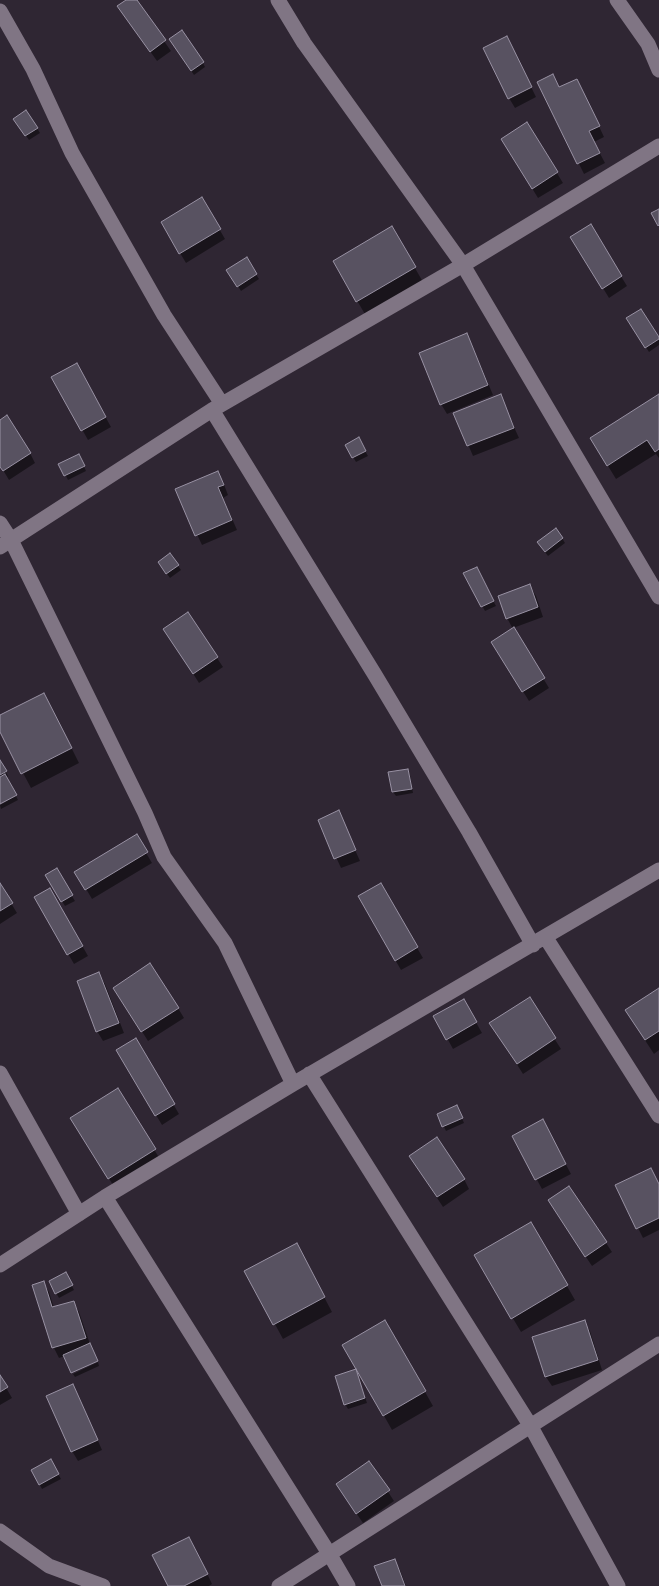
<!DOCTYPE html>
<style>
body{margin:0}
canvas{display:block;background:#2f2633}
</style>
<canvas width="659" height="1586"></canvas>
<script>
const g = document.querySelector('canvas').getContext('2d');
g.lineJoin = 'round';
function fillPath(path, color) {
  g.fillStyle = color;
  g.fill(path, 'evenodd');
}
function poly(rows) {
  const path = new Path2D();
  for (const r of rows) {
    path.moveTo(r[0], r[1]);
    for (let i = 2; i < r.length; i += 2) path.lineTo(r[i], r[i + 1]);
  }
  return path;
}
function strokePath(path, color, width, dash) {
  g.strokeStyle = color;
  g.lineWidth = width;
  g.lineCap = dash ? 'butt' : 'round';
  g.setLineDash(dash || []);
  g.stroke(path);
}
const shadow = poly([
 [128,0,135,0,171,51,157,61,125,16],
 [173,44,203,63,205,67,194,75],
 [512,48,536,97,515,108,509,98],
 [539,83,559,88,582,90,604,137,594,142,605,163,584,174],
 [18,124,37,128,40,133,29,140],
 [527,124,563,183,538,198,508,149],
 [202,199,225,239,186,263,162,223],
 [590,226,627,286,609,298,578,247],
 [392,228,423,282,366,316,334,261],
 [246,259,259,279,241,291,228,270],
 [641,311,659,339,659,345,649,352,628,319],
 [467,335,472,345,493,395,447,414,441,404],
 [77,365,111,427,88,440,53,378],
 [659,395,659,458,656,454,616,479,600,453],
 [500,396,519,438,473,456,455,414],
 [0,421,30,453,35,463,9,480,0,465],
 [358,439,368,456,356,462,346,445],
 [81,460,86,471,68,480,60,464],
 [223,482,228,495,223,498,237,530,202,545,176,490],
 [562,538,565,543,548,556,541,547],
 [170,554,181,570,170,578,162,567],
 [476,568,496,606,485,611,465,574],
 [530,586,536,596,543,617,513,628,549,688,529,701,498,652,513,629,507,618],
 [171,639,217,658,223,667,199,683],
 [52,709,79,763,31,788,0,730,0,717],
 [0,762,8,776,6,778,0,802],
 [407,770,410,775,413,793,396,796,393,792,390,774],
 [16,796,18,800,1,809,0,805],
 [338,812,360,861,341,868,319,820],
 [136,836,152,863,92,899,76,872],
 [56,870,75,901,65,906,46,875],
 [0,885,17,913,0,924],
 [380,885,423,958,401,970,359,897],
 [50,889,88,956,74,964,36,898],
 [99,974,105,984,124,1033,103,1041,97,1031],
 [659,990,659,1050,654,1054,635,1025],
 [121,998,178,1008,184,1018,148,1041],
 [529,999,561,1049,523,1074,497,1033],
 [464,1001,482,1033,453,1049,435,1016],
 [135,1039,179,1114,162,1125,117,1050],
 [117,1089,163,1164,118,1193,80,1132],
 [459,1111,464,1123,446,1131,438,1115],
 [548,1131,571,1174,542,1189,513,1136],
 [416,1166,464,1179,469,1189,443,1207],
 [659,1185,659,1230,643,1238,617,1186],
 [569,1187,612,1252,592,1266,555,1211],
 [531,1223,575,1300,521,1332,476,1256],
 [304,1259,332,1312,283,1339,246,1271],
 [66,1274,74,1290,59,1298,50,1282],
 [43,1282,49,1292,54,1308,73,1302,79,1312,91,1347,59,1358,54,1348,34,1285],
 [385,1321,433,1406,392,1430,344,1345],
 [584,1322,590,1331,602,1370,552,1386,546,1377],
 [98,1362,99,1366,75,1377,73,1374],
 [358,1376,367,1403,348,1409,345,1404],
 [0,1377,12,1398,0,1405],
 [78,1395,102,1450,78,1461,72,1451],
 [51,1461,61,1479,42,1489,32,1470],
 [369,1462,394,1501,363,1523,337,1485],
 [195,1548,212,1584,209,1586,169,1586],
 [394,1560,400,1570,406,1586,383,1586]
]);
const building = poly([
 [126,0,137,0,166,40,150,52,117,6,126,0],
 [182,30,204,62,191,71,169,39,182,30],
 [507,36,532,87,508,99,483,48,507,36],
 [553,74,559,87,577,79,600,126,589,131,600,153,577,164,537,82,553,74],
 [26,110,38,128,25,136,13,119,26,110],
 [527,122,558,172,532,189,501,139,527,122],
 [202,197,221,229,179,254,161,222,202,197],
 [659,209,659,225,658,226,651,213,659,209],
 [591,224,622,276,602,289,570,237,591,224],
 [392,226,416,267,356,302,333,261,392,226],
 [247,257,257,274,237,287,226,270,247,257],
 [641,309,659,337,659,339,645,348,626,318,641,309],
 [467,333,488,385,440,405,419,353,467,333],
 [77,363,106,417,81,431,51,377,77,363],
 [501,394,514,428,467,446,453,413,501,394],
 [659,394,659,449,655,452,647,440,607,466,590,438,659,394],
 [7,415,31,453,3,471,0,467,0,420,7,415],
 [359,437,366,451,352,458,345,445,359,437],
 [79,454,85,466,64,476,58,464,79,454],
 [218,471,224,485,218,487,232,520,195,536,175,489,218,471],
 [556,528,563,538,545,552,537,542,556,528],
 [170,553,179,565,166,574,158,562,170,553],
 [477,567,494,601,481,607,463,573,477,567],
 [530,584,538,607,506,619,498,596,530,584],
 [188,612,218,657,193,674,163,629,188,612],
 [514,627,545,678,522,692,491,642,514,627],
 [44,693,72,748,21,774,0,732,0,715,44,693],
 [0,760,7,771,0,775,0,760],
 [408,769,412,789,392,792,388,772,408,769],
 [5,774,17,795,0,804,0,777,5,774],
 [339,810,356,850,334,859,318,820,339,810],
 [137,834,148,852,85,890,74,872,137,834],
 [57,868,73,895,61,902,45,875,57,868],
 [0,883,13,903,0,911,0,883],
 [381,883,418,947,395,961,358,896,381,883],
 [50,888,83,946,67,955,34,897,50,888],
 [150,963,179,1008,141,1032,113,988,150,963],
 [99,972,119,1023,96,1032,77,981,99,972],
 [659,988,659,1031,645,1040,625,1010,659,988],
 [530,997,556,1038,517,1064,489,1023,530,997],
 [464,999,477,1022,446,1040,433,1016,464,999],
 [136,1038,175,1104,155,1116,116,1050,136,1038],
 [118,1088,156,1149,108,1179,70,1118,118,1088],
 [457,1105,463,1118,442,1127,437,1114,457,1105],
 [543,1119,566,1164,535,1180,512,1136,543,1119],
 [437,1137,465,1179,437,1197,409,1156,437,1137],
 [651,1168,659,1184,659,1218,636,1229,615,1185,651,1168],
 [569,1186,607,1242,585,1257,548,1200,569,1186],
 [531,1222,568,1285,511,1319,474,1255,531,1222],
 [297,1243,325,1297,273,1325,244,1271,297,1243],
 [66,1272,73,1285,55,1294,49,1281,66,1272],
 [44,1281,52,1307,74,1301,86,1338,52,1348,32,1285,44,1281],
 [385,1320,426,1391,383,1416,342,1345,385,1320],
 [585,1320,598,1360,545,1377,532,1337,585,1320],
 [90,1343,98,1361,71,1373,63,1355,90,1343],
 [356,1369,365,1398,344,1405,335,1376,356,1369],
 [0,1375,8,1387,0,1392,0,1375],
 [73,1384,98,1440,71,1452,46,1396,73,1384],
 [51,1459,59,1474,39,1485,31,1470,51,1459],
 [369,1461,390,1490,356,1514,336,1484,369,1461],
 [189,1537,208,1574,184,1586,168,1586,152,1555,189,1537],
 [395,1559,405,1586,382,1586,374,1566,395,1559]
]);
const street = poly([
 [278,0,304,43,463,265,659,597],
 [617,0,648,44,659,70],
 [0,11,33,69,72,153,164,315,222,404],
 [212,410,375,675,469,832,533,945],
 [0,523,11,540,145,813,164,857,225,943,293,1084],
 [0,547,212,410,463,265,659,146],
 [546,938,659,1116],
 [0,1073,79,1214],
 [309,1074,530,1425,618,1586],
 [105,1197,330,1555,348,1586],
 [0,1265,105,1197,293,1084,659,870],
 [0,1531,49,1566,103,1586],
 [279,1586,659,1344]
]);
fillPath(shadow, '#0007');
fillPath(building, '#585261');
strokePath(building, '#9891a3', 1);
strokePath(street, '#807584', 15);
</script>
